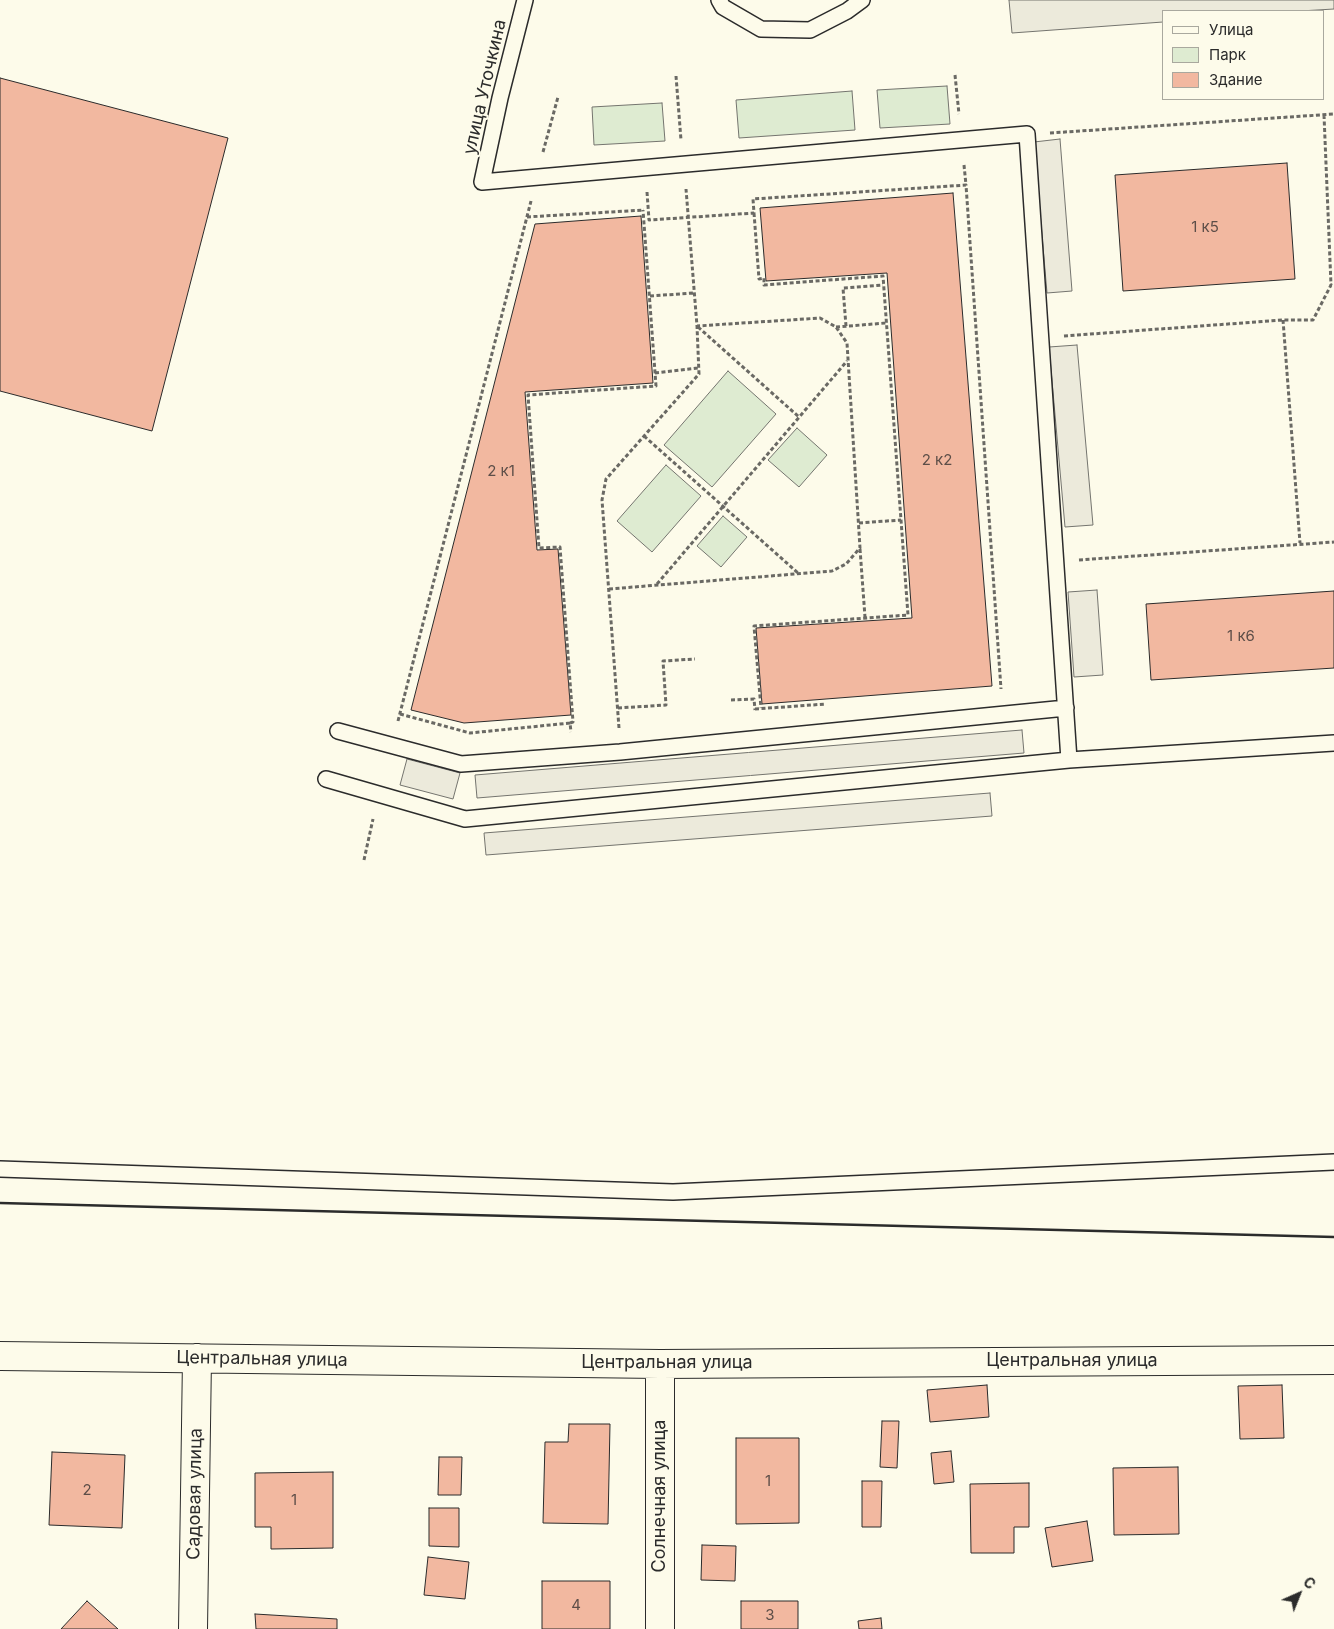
<!DOCTYPE html>
<meta charset="utf-8">
<style>
body{margin:0}
#map{position:relative;width:1334px;height:1629px;overflow:hidden;background:#fdfbea;font-family:Inter,sans-serif}
canvas{display:block}
.legend{position:absolute;left:1162px;top:10px;width:162px;height:90px;box-sizing:border-box;background:#fdfbea;border:1px solid #a9a89e;margin:0;padding:6px 9px;list-style:none;font-size:15px;color:#2b2b2b}
.legend li{display:flex;align-items:center;gap:10px;height:25px}
.legend b{width:25px;border:1px solid #a9a89e}
.north{position:absolute;left:1274px;top:1569px;width:50px;height:50px;-webkit-text-stroke:4px #fdfbea;paint-order:stroke;rotate:44deg;font-size:14px;font-weight:700;line-height:20px;text-align:center;color:#2b2b2b}
.north::after{content:'';display:block;margin:auto;width:18px;height:22px;background:#2b2b2b;clip-path:polygon(50% 0,100% 100%,50% 72%,0 100%)}
</style>
<div id="map">
<canvas width="1334" height="1629"></canvas>
<ul class="legend">
<li><b style="height:6px;background:#fdfbea"></b>Улица</li>
<li><b style="height:14px;background:#deebd1"></b>Парк</li>
<li><b style="height:14px;background:#f2b8a0"></b>Здание</li>
</ul>
<div class="north">С</div>
</div>
<script>
const g = document.querySelector('canvas').getContext('2d');
g.lineJoin = 'round';
function fillPath(path, color) {
  g.fillStyle = color;
  g.fill(path, 'evenodd');
}
function poly(rows) {
  const path = new Path2D();
  for (const r of rows) {
    path.moveTo(r[0], r[1]);
    for (let i = 2; i < r.length; i += 2) path.lineTo(r[i], r[i + 1]);
  }
  return path;
}
function strokePath(path, color, width, dash) {
  g.strokeStyle = color;
  g.lineWidth = width;
  g.lineCap = dash ? 'butt' : 'round';
  g.setLineDash(dash || []);
  g.stroke(path);
}
function write(font, color, halo, rows, align = 'center') {
  g.font = font + ' Inter,sans-serif';
  g.lineWidth = 4;
  g.setLineDash([]);
  g.textBaseline = 'middle';
  g.strokeStyle = halo;
  g.fillStyle = color;
  for (const [text, x, y, turn = 0] of rows) {
    g.save();
    g.translate(x, y);
    g.rotate((+turn || 0) * Math.PI / 180);
    g.textAlign = isNaN(turn) ? turn : align;
    if (halo) g.strokeText(text, 0, 0);
    g.fillText(text, 0, 0);
    g.restore();
  }
}
const green = poly([
 [947,86,950,124,880,128,877,90,947,86],
 [852,91,855,130,739,138,736,100,852,91],
 [662,103,665,141,594,145,592,107,662,103],
 [728,371,776,414,712,487,664,445,728,371],
 [797,428,827,455,799,487,768,460,797,428],
 [666,465,701,496,652,552,617,521,666,465],
 [723,516,747,537,721,567,697,546,723,516]
]);
const parking = poly([
 [1009,0,1334,0,1334,9,1300,11,1163,11,1163,22,1012,33,1009,0],
 [1060,139,1072,291,1047,293,1034,142,1060,139],
 [1077,345,1093,525,1065,527,1049,347,1077,345],
 [1097,590,1103,675,1074,677,1068,592,1097,590],
 [1022,730,1024,753,477,798,475,775,1022,730],
 [407,759,460,773,453,799,400,785,407,759],
 [990,793,992,816,486,855,484,833,990,793]
]);
const building = poly([
 [0,78,228,138,152,431,0,391,0,78],
 [1287,163,1295,279,1123,291,1115,175,1287,163],
 [953,193,992,686,762,704,756,628,912,618,887,273,766,281,760,208,953,193],
 [641,216,653,383,525,392,537,550,558,549,571,715,464,723,411,710,535,224,641,216],
 [1334,591,1334,668,1151,680,1146,604,1334,591],
 [987,1385,989,1417,930,1422,927,1390,987,1385],
 [1282,1385,1284,1438,1240,1439,1238,1386,1282,1385],
 [882,1421,899,1421,897,1468,880,1467,882,1421],
 [569,1424,610,1424,608,1524,543,1523,545,1442,568,1442,569,1424],
 [736,1438,799,1438,799,1523,736,1524,736,1438],
 [951,1451,954,1482,934,1484,931,1453,951,1451],
 [52,1452,125,1455,122,1528,49,1525,52,1452],
 [439,1457,462,1457,461,1495,438,1495,439,1457],
 [1178,1467,1179,1534,1114,1535,1113,1468,1178,1467],
 [333,1472,333,1548,271,1549,271,1527,255,1527,255,1473,333,1472],
 [862,1481,882,1481,881,1527,862,1527,862,1481],
 [1029,1483,1029,1527,1014,1527,1014,1553,971,1553,970,1484,1029,1483],
 [429,1508,459,1508,459,1547,429,1546,429,1508],
 [1087,1521,1093,1561,1052,1567,1045,1528,1087,1521],
 [702,1545,736,1546,735,1581,701,1580,702,1545],
 [428,1557,469,1562,465,1599,424,1595,428,1557],
 [542,1581,610,1581,610,1629,542,1629,542,1581],
 [87,1601,118,1629,61,1629,87,1601],
 [741,1601,798,1601,798,1629,741,1629,741,1601],
 [255,1614,337,1619,337,1629,256,1629,255,1614],
 [881,1618,882,1629,859,1629,858,1621,881,1618]
]);
const path = poly([
 [955,75,959,114],
 [676,76,681,140],
 [1324,115,1331,285],
 [1050,133,1334,114],
 [543,152,558,97],
 [964,165,966,185],
 [647,192,649,220,754,213,753,199,966,185,1001,689],
 [754,213,759,279,764,278,764,285,883,276,908,615,754,626,761,708],
 [527,217,644,210],
 [650,296,694,293],
 [1283,320,1300,543],
 [846,326,843,288,883,285],
 [698,327,799,417],
 [836,327,886,323],
 [1064,336,1283,320,1313,320,1331,285,1334,285],
 [655,373,698,368],
 [644,436,798,573],
 [859,523,901,520],
 [860,549,865,617],
 [1079,560,1334,542],
 [657,584,847,361],
 [609,589,832,571,846,564,860,548,847,343,836,327,820,318,697,326],
 [731,700,754,699,755,710],
 [618,708,666,705,663,661,695,659],
 [755,709,826,704],
 [400,714,470,733,570,723,571,732],
 [398,721,531,201],
 [570,723,573,722,560,547,539,548,528,395,656,386,643,210],
 [619,728,602,500,606,479,699,374,697,326,686,189],
 [364,860,373,819]
]);
const lane = poly([
 [525,0,500,98,482,182,1027,134,1069,760,1334,743],
 [719,0,723,7,761,29,810,30,847,11,862,0],
 [338,731,461,764,620,752,1066,708],
 [326,779,465,819,1069,760],
 [0,1169,673,1192,1334,1162]
]);
const street = poly([
 [0,1356,660,1364,1334,1360],
 [660,1364,660,1629],
 [193,1629,197,1358]
]);
const wall = poly([
 [0,1203,1334,1237]
]);
const numberNames = [
 ["1 к5",1205,227],
 ["2 к2",937,460],
 ["2 к1",501,471],
 ["1 к6",1241,636],
 ["1",768,1481],
 ["2",87,1490],
 ["1",294,1500],
 ["4",576,1605],
 ["3",770,1615]
];
const streetNames = [
 ["улица Уточкина",485,87,-77],
 ["Центральная улица",262,1359,1],
 ["Центральная улица",1072,1361],
 ["Центральная улица",667,1363],
 ["Садовая улица",195,1494,-89],
 ["Солнечная улица",660,1496,-90]
];
fillPath(green, '#deebd1');
strokePath(green, '#74746e', 1);
fillPath(parking, '#eceadb');
strokePath(parking, '#74746e', 1);
fillPath(building, '#f2b8a0');
strokePath(building, '#2b2b2b', 1);
strokePath(lane, '#2b2b2b', 18);
strokePath(street, '#2b2b2b', 30);
strokePath(path, '#6a6964', 3, [4, 2.5]);
strokePath(lane, '#fdfbea', 15);
strokePath(street, '#fdfbea', 28);
strokePath(wall, '#2b2b2b', 2.5);
write('15px', '#5d4e48', null, numberNames);
write('18px', '#2b2b2b', '#fdfbea', streetNames);
</script>
